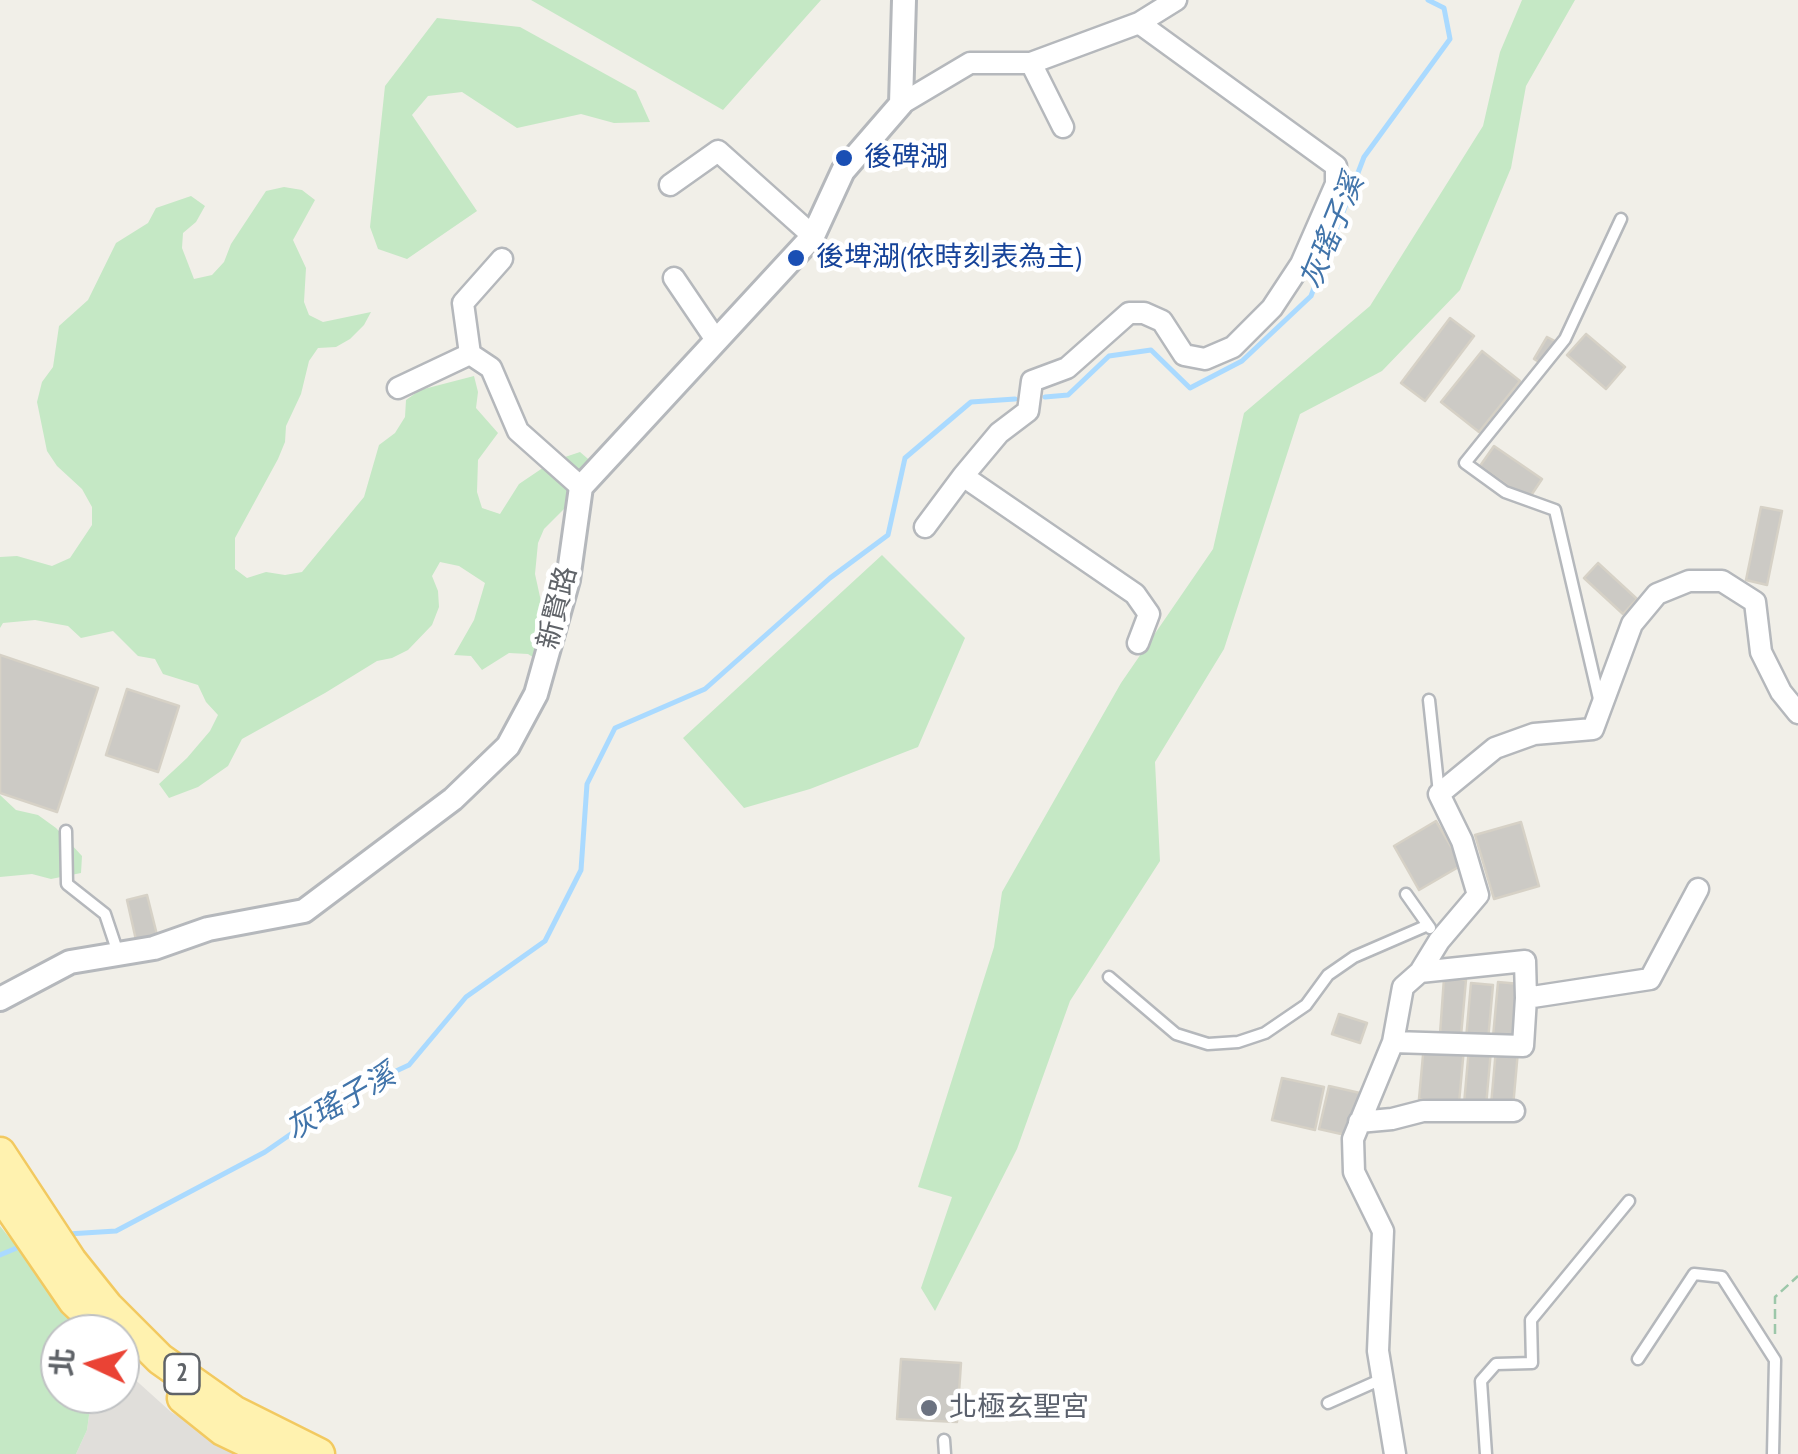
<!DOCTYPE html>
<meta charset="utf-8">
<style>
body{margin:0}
#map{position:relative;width:1798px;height:1454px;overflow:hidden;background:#f1efe8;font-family:"PT Sans Narrow","Noto Sans TC",sans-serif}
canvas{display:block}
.north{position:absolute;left:40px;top:1314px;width:100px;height:100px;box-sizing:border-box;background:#fff;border:2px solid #bfc1c3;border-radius:50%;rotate:274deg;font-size:28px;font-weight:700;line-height:40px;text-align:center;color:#5f6368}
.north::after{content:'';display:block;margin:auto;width:35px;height:45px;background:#ea4335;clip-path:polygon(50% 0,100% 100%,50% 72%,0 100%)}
</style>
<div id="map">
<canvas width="1798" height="1454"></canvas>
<div class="north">北</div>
</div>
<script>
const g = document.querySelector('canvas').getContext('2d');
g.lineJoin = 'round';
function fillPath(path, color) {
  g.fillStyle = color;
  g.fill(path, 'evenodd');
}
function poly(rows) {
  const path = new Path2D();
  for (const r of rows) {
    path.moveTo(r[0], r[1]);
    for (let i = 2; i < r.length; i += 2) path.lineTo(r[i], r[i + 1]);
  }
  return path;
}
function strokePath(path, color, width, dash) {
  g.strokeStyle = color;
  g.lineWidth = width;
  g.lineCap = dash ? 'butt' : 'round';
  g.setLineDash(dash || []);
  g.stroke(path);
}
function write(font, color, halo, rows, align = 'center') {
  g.font = font + ' "PT Sans Narrow","Noto Sans TC",sans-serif';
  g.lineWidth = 9;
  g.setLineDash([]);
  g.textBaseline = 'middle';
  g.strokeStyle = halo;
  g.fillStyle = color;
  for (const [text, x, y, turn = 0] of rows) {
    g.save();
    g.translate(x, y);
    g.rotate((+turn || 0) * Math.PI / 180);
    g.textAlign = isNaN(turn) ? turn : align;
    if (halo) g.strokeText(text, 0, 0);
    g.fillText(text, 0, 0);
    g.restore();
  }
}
const industrial = poly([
 [120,1366,171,1412,242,1454,76,1454,87,1430,92,1394,120,1394]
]);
const green = poly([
 [531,0,821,0,723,110],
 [1522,0,1575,0,1526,86,1511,168,1460,290,1382,371,1300,414,1224,649,1155,762,1160,861,1070,1001,1017,1149,935,1311,921,1288,952,1197,918,1187,994,947,1002,892,1121,683,1213,549,1244,413,1370,306,1483,126,1500,52],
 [437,18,520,27,636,91,650,122,614,123,581,114,517,128,462,92,428,96,412,115,477,211,407,259,378,249,370,227,385,86],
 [284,187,302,190,315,200,293,240,306,268,304,302,309,315,323,322,371,312,364,325,350,339,336,347,318,348,309,361,301,394,286,426,285,442,278,459,235,538,235,569,247,578,266,572,285,575,302,572,364,497,379,445,395,433,405,417,406,400,420,390,474,376,478,392,476,408,498,433,478,460,477,492,482,508,500,514,519,484,553,461,580,452,594,464,567,506,544,529,538,543,535,574,547,629,542,663,528,654,509,653,482,670,471,656,454,655,474,620,485,583,459,566,440,562,432,576,438,591,439,607,432,625,408,650,392,658,377,661,325,693,242,739,228,766,198,787,169,798,159,784,187,758,210,731,218,715,206,702,198,685,163,674,155,659,138,656,113,631,81,638,68,626,35,620,3,623,0,628,0,557,17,556,52,566,70,558,92,525,92,507,82,489,57,466,47,451,37,402,42,382,53,367,59,326,88,300,116,243,148,223,156,208,191,196,205,206,196,222,183,233,182,248,194,279,212,275,224,262,231,244,266,191],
 [882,555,965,638,918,747,810,789,744,808,683,738],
 [0,795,16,810,38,815,56,828,82,856,81,873,51,879,32,874,0,877],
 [0,1226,88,1334,60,1334,60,1394,92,1394,87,1430,76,1454,0,1454]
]);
const stream = poly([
 [1045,397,1068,395,1109,356,1151,350,1190,388,1242,361,1311,296,1364,157,1450,39,1444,8,1428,0],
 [68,1234,116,1231,265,1152,353,1091,409,1065,466,997,545,941,581,870,587,784,615,728,705,689,830,578,888,535,905,458,971,402,1015,399],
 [0,1255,24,1245]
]);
const building = poly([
 [1450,318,1474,336,1425,401,1401,383,1450,318],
 [1586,334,1625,367,1606,389,1567,355,1586,334],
 [1547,337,1557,342,1544,365,1534,359,1547,337],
 [1482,351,1520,381,1479,432,1441,402,1482,351],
 [1494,446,1542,479,1528,500,1480,466,1494,446],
 [1761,507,1782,511,1767,585,1746,580,1761,507],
 [1598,563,1637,599,1623,614,1584,578,1598,563],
 [0,655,98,688,57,812,0,793,0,655],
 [127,689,179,706,158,772,106,755,127,689],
 [1436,821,1462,865,1419,890,1394,846,1436,821],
 [1521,822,1539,886,1494,899,1475,835,1521,822],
 [147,895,157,935,136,940,127,900,147,895],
 [1444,978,1466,980,1461,1036,1440,1034,1444,978],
 [1498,982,1520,984,1515,1039,1493,1037,1498,982],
 [1471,983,1493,985,1488,1040,1466,1039,1471,983],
 [1339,1014,1367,1023,1360,1043,1332,1034,1339,1014],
 [1424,1044,1464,1048,1459,1103,1419,1099,1424,1044],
 [1469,1048,1491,1050,1486,1106,1464,1104,1469,1048],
 [1496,1049,1518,1051,1513,1107,1491,1105,1496,1049],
 [1282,1078,1324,1087,1315,1130,1272,1120,1282,1078],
 [1329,1086,1360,1093,1350,1136,1319,1129,1329,1086],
 [901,1359,961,1363,957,1422,897,1419,901,1359]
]);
const path = poly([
 [1775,1334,1775,1297,1798,1276]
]);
const service = poly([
 [1429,700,1439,793],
 [1600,703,1555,510,1505,492,1465,463,1565,339,1621,219],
 [66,831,67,884,105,914,118,953],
 [1406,894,1430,928],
 [1109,977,1176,1034,1208,1044,1238,1042,1265,1033,1306,1005,1328,975,1354,957,1428,925],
 [1638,1359,1694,1274,1722,1277,1775,1360,1773,1454],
 [1328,1403,1382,1379],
 [944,1440,945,1454],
 [1486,1454,1481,1381,1496,1364,1532,1363,1531,1320,1629,1201]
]);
const minor = poly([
 [1139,23,1176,0],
 [1031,63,1063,127],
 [901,104,970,63,1031,63,1139,23,1336,166,1336,184,1301,264,1272,308,1233,347,1205,359,1184,355,1162,321,1144,313,1129,313,1067,368,1032,381,1028,411,999,433,963,476,1135,594,1149,614,1138,643],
 [670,185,718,151,813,236],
 [502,259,463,303,470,354,491,368,518,431,581,487],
 [674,278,716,340],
 [398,388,470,354],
 [925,527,963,476],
 [1420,972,1525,961,1526,998],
 [1393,1042,1523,1046,1526,998,1650,979,1698,889],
 [1359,1122,1392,1119,1423,1111,1514,1111],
 [1395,1454,1378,1351,1383,1231,1354,1172,1353,1139,1393,1042,1403,987,1420,972,1439,941,1478,895,1462,841,1439,794,1495,748,1534,734,1593,729,1632,624,1657,594,1689,581,1722,581,1755,602,1761,652,1781,692,1798,713]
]);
const tertiary = poly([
 [0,999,70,962,154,948,208,929,304,911,453,799,508,746,536,694,568,580,581,487,813,236,843,171,901,104,904,0]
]);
const primary = poly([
 [0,1153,71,1261,107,1306,160,1359,235,1412,319,1454],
 [0,1193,74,1301,109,1334],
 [183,1398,223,1430,271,1453]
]);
const markers = [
 [844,158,10,"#1a4fb4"],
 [796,258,10,"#1a4fb4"],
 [929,1408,10,"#6b7280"]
];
const shields = [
 [182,1374,35]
];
const shieldNames = [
 ["2",182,1374]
];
const transitNames = [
 ["後碑湖",864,158],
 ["後埤湖(依時刻表為主)",816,258]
];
const streetNames = [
 ["新賢路",558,608,-76]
];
const worshipNames = [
 ["北極玄聖宮",949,1408]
];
const waterNames = [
 ["灰瑤子溪",1333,232,-68],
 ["灰瑤子溪",341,1103,-30]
];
fillPath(industrial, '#e0deda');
fillPath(green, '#c5e8c5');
strokePath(stream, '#aadaff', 5);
fillPath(building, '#cccac5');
strokePath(building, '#d6d1c6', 2.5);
strokePath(service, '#b5b8bc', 15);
strokePath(minor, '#b5b8bc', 25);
strokePath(tertiary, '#b5b8bc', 28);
strokePath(primary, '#f2c960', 35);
strokePath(path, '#9cc7a9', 2.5, [10, 5]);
strokePath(service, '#fff', 10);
strokePath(minor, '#fff', 20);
strokePath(tertiary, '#fff', 22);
strokePath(primary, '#fff2af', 30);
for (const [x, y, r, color] of markers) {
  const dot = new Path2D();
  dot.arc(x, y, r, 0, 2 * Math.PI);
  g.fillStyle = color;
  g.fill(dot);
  strokePath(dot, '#fff', 4);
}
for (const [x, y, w] of shields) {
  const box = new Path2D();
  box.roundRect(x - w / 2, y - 20, w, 40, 8);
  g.fillStyle = '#fff';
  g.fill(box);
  strokePath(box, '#5f6368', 2.5);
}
write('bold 25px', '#5f6368', null, shieldNames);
write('28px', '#164399', '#fff', transitNames, 'left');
write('28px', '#5f6368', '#fff', streetNames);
write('28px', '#5b616d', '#fff', worshipNames, 'left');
write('italic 30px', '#4174aa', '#fff', waterNames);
</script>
